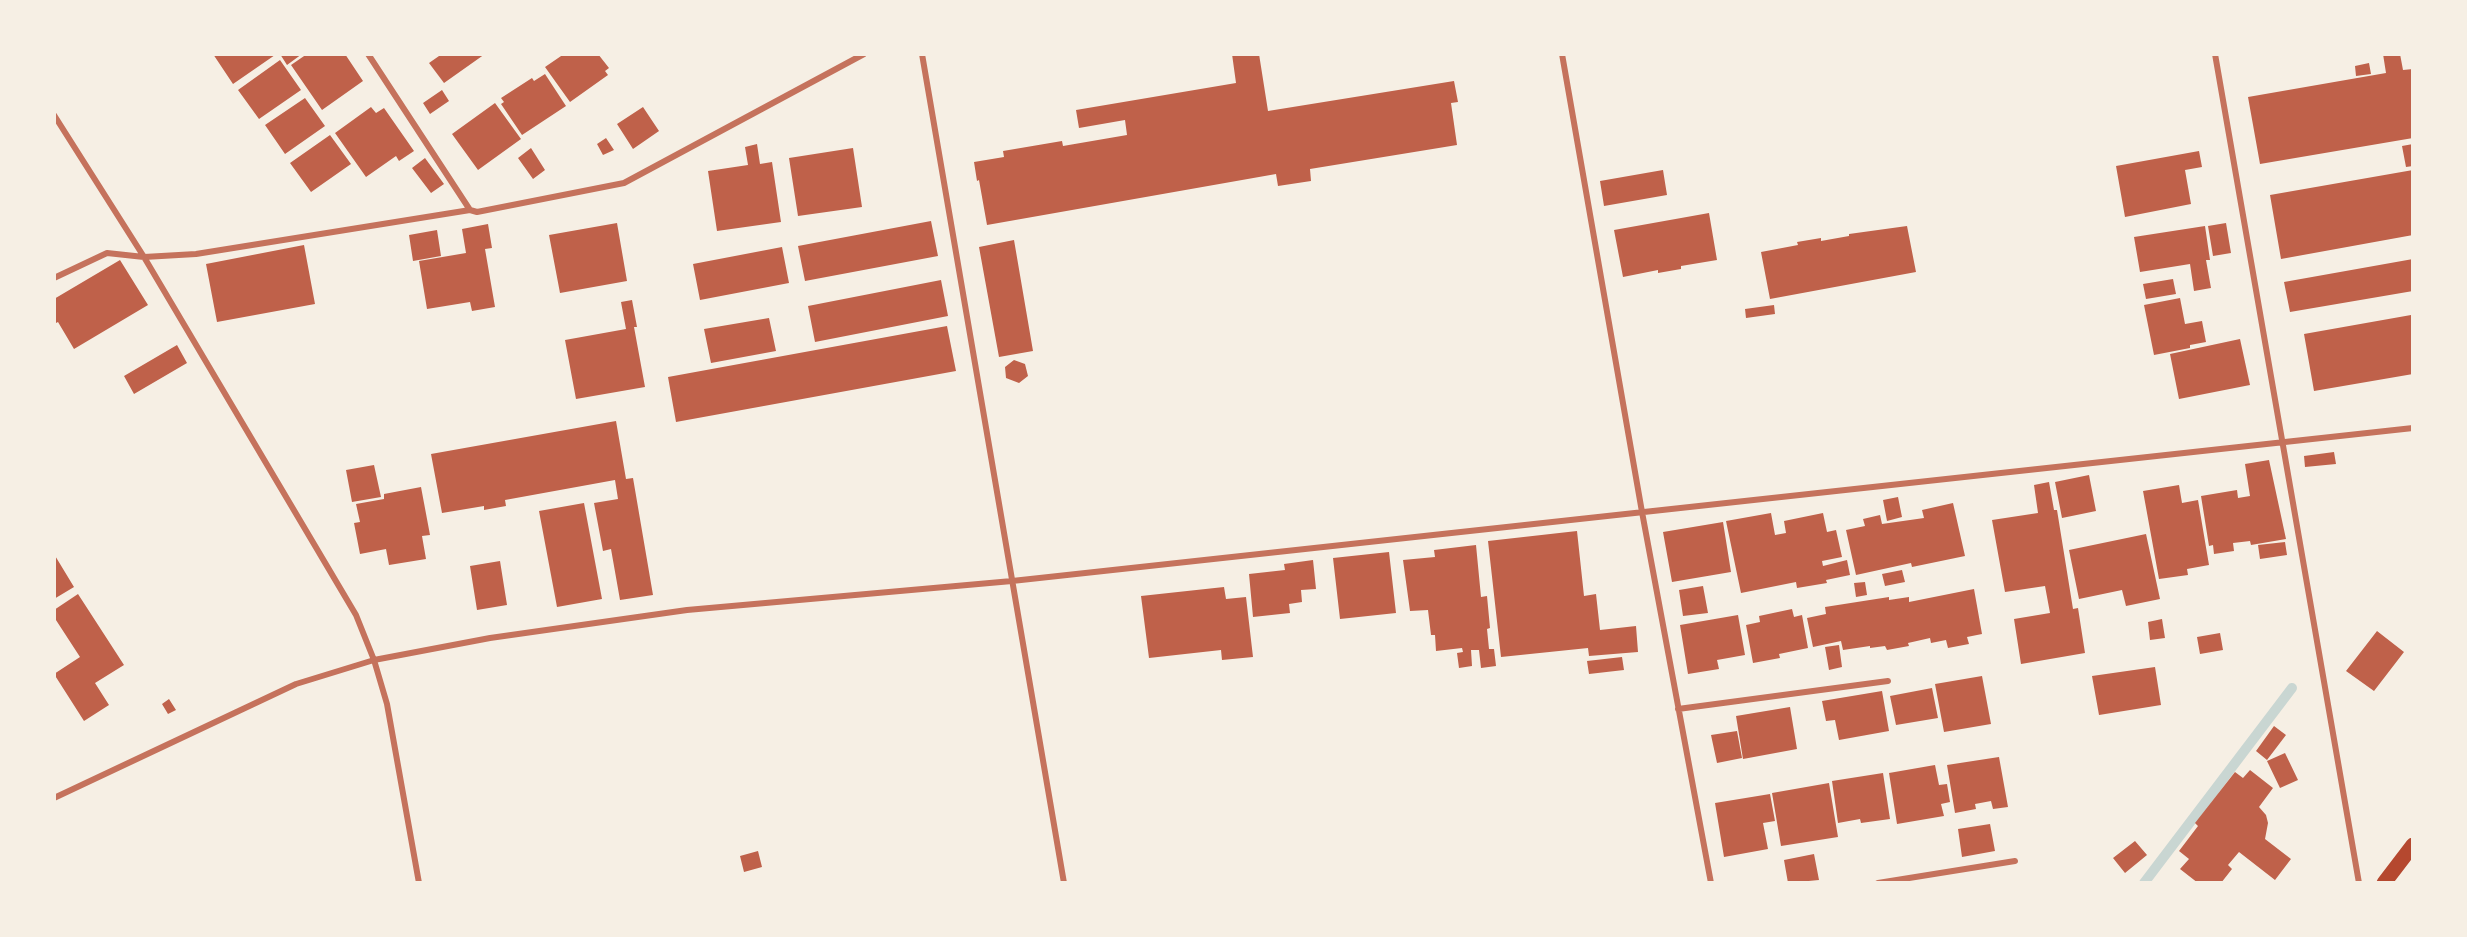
<!DOCTYPE html>
<style>
body{margin:0}
#map{position:relative;width:2467px;height:937px;overflow:hidden;background:#f6efe4;font-family:"DM Sans",sans-serif}
canvas{display:block}
.frame{position:absolute;inset:0;border:56px solid #f6efe4;pointer-events:none}
</style>
<div id="map">
<canvas width="2467" height="937"></canvas>
<div class="frame"></div>
</div>
<script>
const g = document.querySelector('canvas').getContext('2d');
g.lineJoin = 'round';
function poly(rows) {
  const path = new Path2D();
  for (const r of rows) {
    path.moveTo(r[0], r[1]);
    for (let i = 2; i < r.length; i += 2) path.lineTo(r[i], r[i + 1]);
  }
  return path;
}
function strokePath(path, color, width, dash) {
  g.strokeStyle = color;
  g.lineWidth = width;
  g.lineCap = dash ? 'butt' : 'round';
  g.setLineDash(dash || []);
  g.stroke(path);
}
function fillPath(path, color) {
  g.fillStyle = color;
  g.fill(path, 'evenodd');
}
const stream = poly([
 [2144,883,2292,688]
]);
const building = poly([
 [213,54,274,54,275,55,233,84],
 [280,54,302,54,287,65],
 [307,54,345,54,363,81,322,110,291,65],
 [438,54,485,54,444,83,429,63,439,56],
 [564,54,598,54,609,68,605,71,608,75,570,102,545,67],
 [1232,54,1259,54,1268,111,1454,81,1458,102,1451,103,1457,145,1310,169,1311,181,1278,186,1276,174,987,225,979,180,977,181,974,162,1004,157,1003,151,1062,141,1063,146,1127,135,1125,120,1079,128,1076,110,1236,83],
 [2383,54,2400,54,2403,70,2413,69,2413,138,2260,164,2248,97,2386,73],
 [280,60,301,90,259,119,238,90],
 [2369,63,2371,74,2356,76,2355,66],
 [545,74,566,106,522,135,501,104,504,102,501,98,532,78,534,81],
 [442,90,449,101,430,114,423,103],
 [305,98,325,126,285,154,265,125],
 [495,103,521,139,478,170,452,134],
 [371,107,376,113,384,108,414,151,399,161,396,156,366,177,335,133],
 [643,107,659,131,633,149,617,124],
 [330,135,351,164,311,192,290,163],
 [606,138,614,150,603,155,597,144],
 [757,144,760,164,772,162,781,222,717,231,708,171,748,165,745,147],
 [2413,144,2413,166,2406,167,2402,146],
 [531,148,545,170,533,179,518,158],
 [853,148,862,207,798,216,789,158],
 [2199,151,2202,167,2185,170,2191,204,2125,217,2116,166],
 [425,158,444,184,431,193,412,168],
 [1663,170,1667,195,1604,206,1600,181],
 [2413,170,2413,235,2281,259,2270,195],
 [1709,213,1717,260,1681,266,1681,269,1658,273,1658,270,1623,277,1614,230],
 [931,221,938,256,805,281,798,246],
 [617,223,627,281,560,293,549,235],
 [2226,223,2231,253,2213,256,2208,226],
 [488,224,492,248,485,249,495,307,472,311,470,302,427,309,419,261,466,253,462,229],
 [1907,226,1916,272,1770,299,1761,252,1798,245,1797,242,1821,238,1821,241,1849,236,1849,234],
 [2205,226,2210,260,2206,260,2211,288,2194,291,2190,264,2140,272,2134,237],
 [437,230,441,256,413,261,409,235],
 [1014,240,1033,351,999,357,979,247],
 [304,245,315,304,217,322,206,264],
 [782,247,789,283,700,300,693,264],
 [2413,259,2413,291,2290,312,2284,282],
 [120,260,148,305,74,349,58,322,54,324,54,299],
 [2173,279,2176,294,2146,299,2143,284],
 [941,280,948,316,815,342,808,306],
 [2180,298,2185,324,2202,321,2206,342,2190,345,2190,348,2154,355,2144,305],
 [632,300,637,327,634,327,645,387,576,399,565,340,626,329,621,302],
 [1774,305,1775,314,1746,318,1745,309],
 [2411,315,2413,374,2314,391,2304,334],
 [769,318,776,351,711,363,704,329],
 [947,326,956,371,676,422,668,377],
 [2240,339,2250,385,2179,399,2170,354],
 [177,345,187,363,134,394,124,376],
 [1014,360,1025,364,1028,376,1019,383,1006,378,1005,367],
 [616,421,626,479,633,478,653,595,620,600,611,549,603,551,594,503,618,499,615,480,505,500,506,506,484,510,484,506,442,513,431,454],
 [2334,452,2336,464,2305,467,2304,456],
 [2269,460,2286,539,2251,545,2250,541,2233,543,2234,551,2214,554,2213,545,2209,546,2201,496,2237,490,2238,498,2250,496,2245,464],
 [374,465,381,497,352,502,346,470],
 [2089,475,2096,511,2062,518,2055,482],
 [2049,482,2054,510,2057,510,2073,609,2078,608,2085,653,2021,664,2014,619,2050,613,2045,586,2005,592,1992,520,2038,513,2034,485],
 [2179,485,2182,503,2198,500,2209,565,2187,569,2188,575,2159,579,2143,491],
 [421,487,430,535,422,536,426,559,389,565,386,549,360,554,354,523,360,522,356,504,384,499,384,494],
 [1898,497,1902,517,1887,521,1883,500],
 [584,503,602,599,557,607,539,511],
 [1953,503,1965,556,1912,567,1911,563,1856,575,1846,530,1865,526,1863,519,1880,515,1882,524,1924,518,1922,510],
 [1771,513,1775,535,1786,533,1784,521,1823,513,1827,532,1836,530,1842,557,1822,561,1823,566,1847,560,1850,575,1826,580,1827,583,1797,588,1796,582,1741,593,1726,521],
 [1723,522,1731,572,1672,582,1663,532],
 [1577,531,1584,596,1596,594,1600,630,1636,626,1638,652,1589,656,1588,648,1501,657,1488,541],
 [2146,534,2160,599,2126,606,2122,590,2079,599,2069,550],
 [2285,542,2287,555,2260,559,2258,545],
 [1476,545,1481,597,1487,596,1490,628,1487,629,1489,649,1494,649,1496,666,1481,668,1479,650,1471,650,1472,666,1459,668,1457,653,1463,652,1462,648,1436,651,1435,635,1431,635,1428,610,1410,611,1403,560,1435,557,1434,550],
 [1389,552,1396,613,1340,619,1333,558],
 [54,554,74,587,54,599],
 [1313,560,1316,589,1301,590,1302,602,1289,604,1290,613,1253,617,1249,574,1285,570,1284,564],
 [500,561,507,605,477,610,470,566],
 [1902,570,1905,582,1885,586,1882,574],
 [1865,582,1867,595,1856,597,1854,583],
 [1703,586,1708,613,1683,616,1679,590],
 [1224,587,1226,599,1246,597,1253,657,1222,660,1221,650,1149,658,1141,596],
 [1974,589,1982,634,1967,637,1969,644,1948,648,1946,640,1931,643,1930,638,1908,643,1909,646,1887,650,1885,646,1870,648,1870,646,1843,650,1841,641,1813,647,1807,618,1826,614,1825,607,1889,597,1889,600,1909,597,1909,602],
 [78,594,124,665,95,683,109,705,84,721,54,674,80,657,54,617,54,610],
 [1792,609,1794,617,1802,615,1808,648,1779,654,1780,658,1753,663,1746,625,1760,622,1759,616],
 [1738,615,1745,655,1717,660,1719,669,1688,674,1680,625],
 [2162,619,2165,638,2150,640,2148,622],
 [2377,631,2404,652,2374,691,2346,671],
 [2220,633,2223,650,2200,654,2197,637],
 [1839,645,1842,667,1829,670,1825,647],
 [1622,657,1624,670,1589,674,1587,661],
 [2155,667,2161,705,2099,715,2092,676],
 [1982,676,1991,724,1944,732,1935,684],
 [1932,688,1938,718,1896,725,1890,696],
 [1882,691,1889,731,1839,740,1835,720,1826,721,1822,701],
 [169,699,176,710,168,714,162,704],
 [1790,707,1797,749,1743,759,1736,716],
 [2274,726,2286,735,2267,760,2256,751],
 [1737,731,1742,758,1717,763,1711,735],
 [2285,753,2298,780,2280,788,2267,761],
 [1999,757,2008,807,1993,809,1991,801,1975,804,1976,809,1955,813,1947,765],
 [1935,765,1939,785,1947,784,1950,802,1941,804,1944,816,1897,824,1889,773],
 [2250,770,2273,788,2259,807,2266,815,2268,823,2265,839,2291,859,2275,880,2239,852,2228,865,2232,869,2221,883,2198,883,2180,869,2189,859,2179,851,2198,826,2195,823,2235,772,2243,778],
 [1883,773,1890,819,1861,823,1860,819,1838,823,1832,781],
 [1829,783,1838,837,1781,846,1772,793],
 [1770,794,1775,821,1763,823,1768,849,1724,857,1715,803],
 [1990,824,1995,851,1962,857,1958,829],
 [2135,841,2147,855,2125,873,2113,858],
 [758,851,762,867,744,872,740,856],
 [1814,854,1819,880,1788,883,1784,860]
]);
const minor = poly([
 [368,54,470,210],
 [922,54,1064,883],
 [1562,54,1642,512,1711,883],
 [2215,54,2359,883],
 [54,115,144,257,356,615,374,660,387,704,419,883],
 [54,278,107,253,144,257,196,254,470,210,477,212,624,183,864,54],
 [1678,709,1888,681],
 [54,798,296,684,374,660,490,638,687,610,1012,581,2413,428],
 [1878,883,2015,861]
]);
const primary = poly([
 [2384,883,2413,845]
]);
strokePath(stream, '#c9d6d2', 10);
fillPath(building, '#bf614a');
strokePath(minor, '#c5725c', 6);
strokePath(primary, '#b5482f', 15);
</script>
